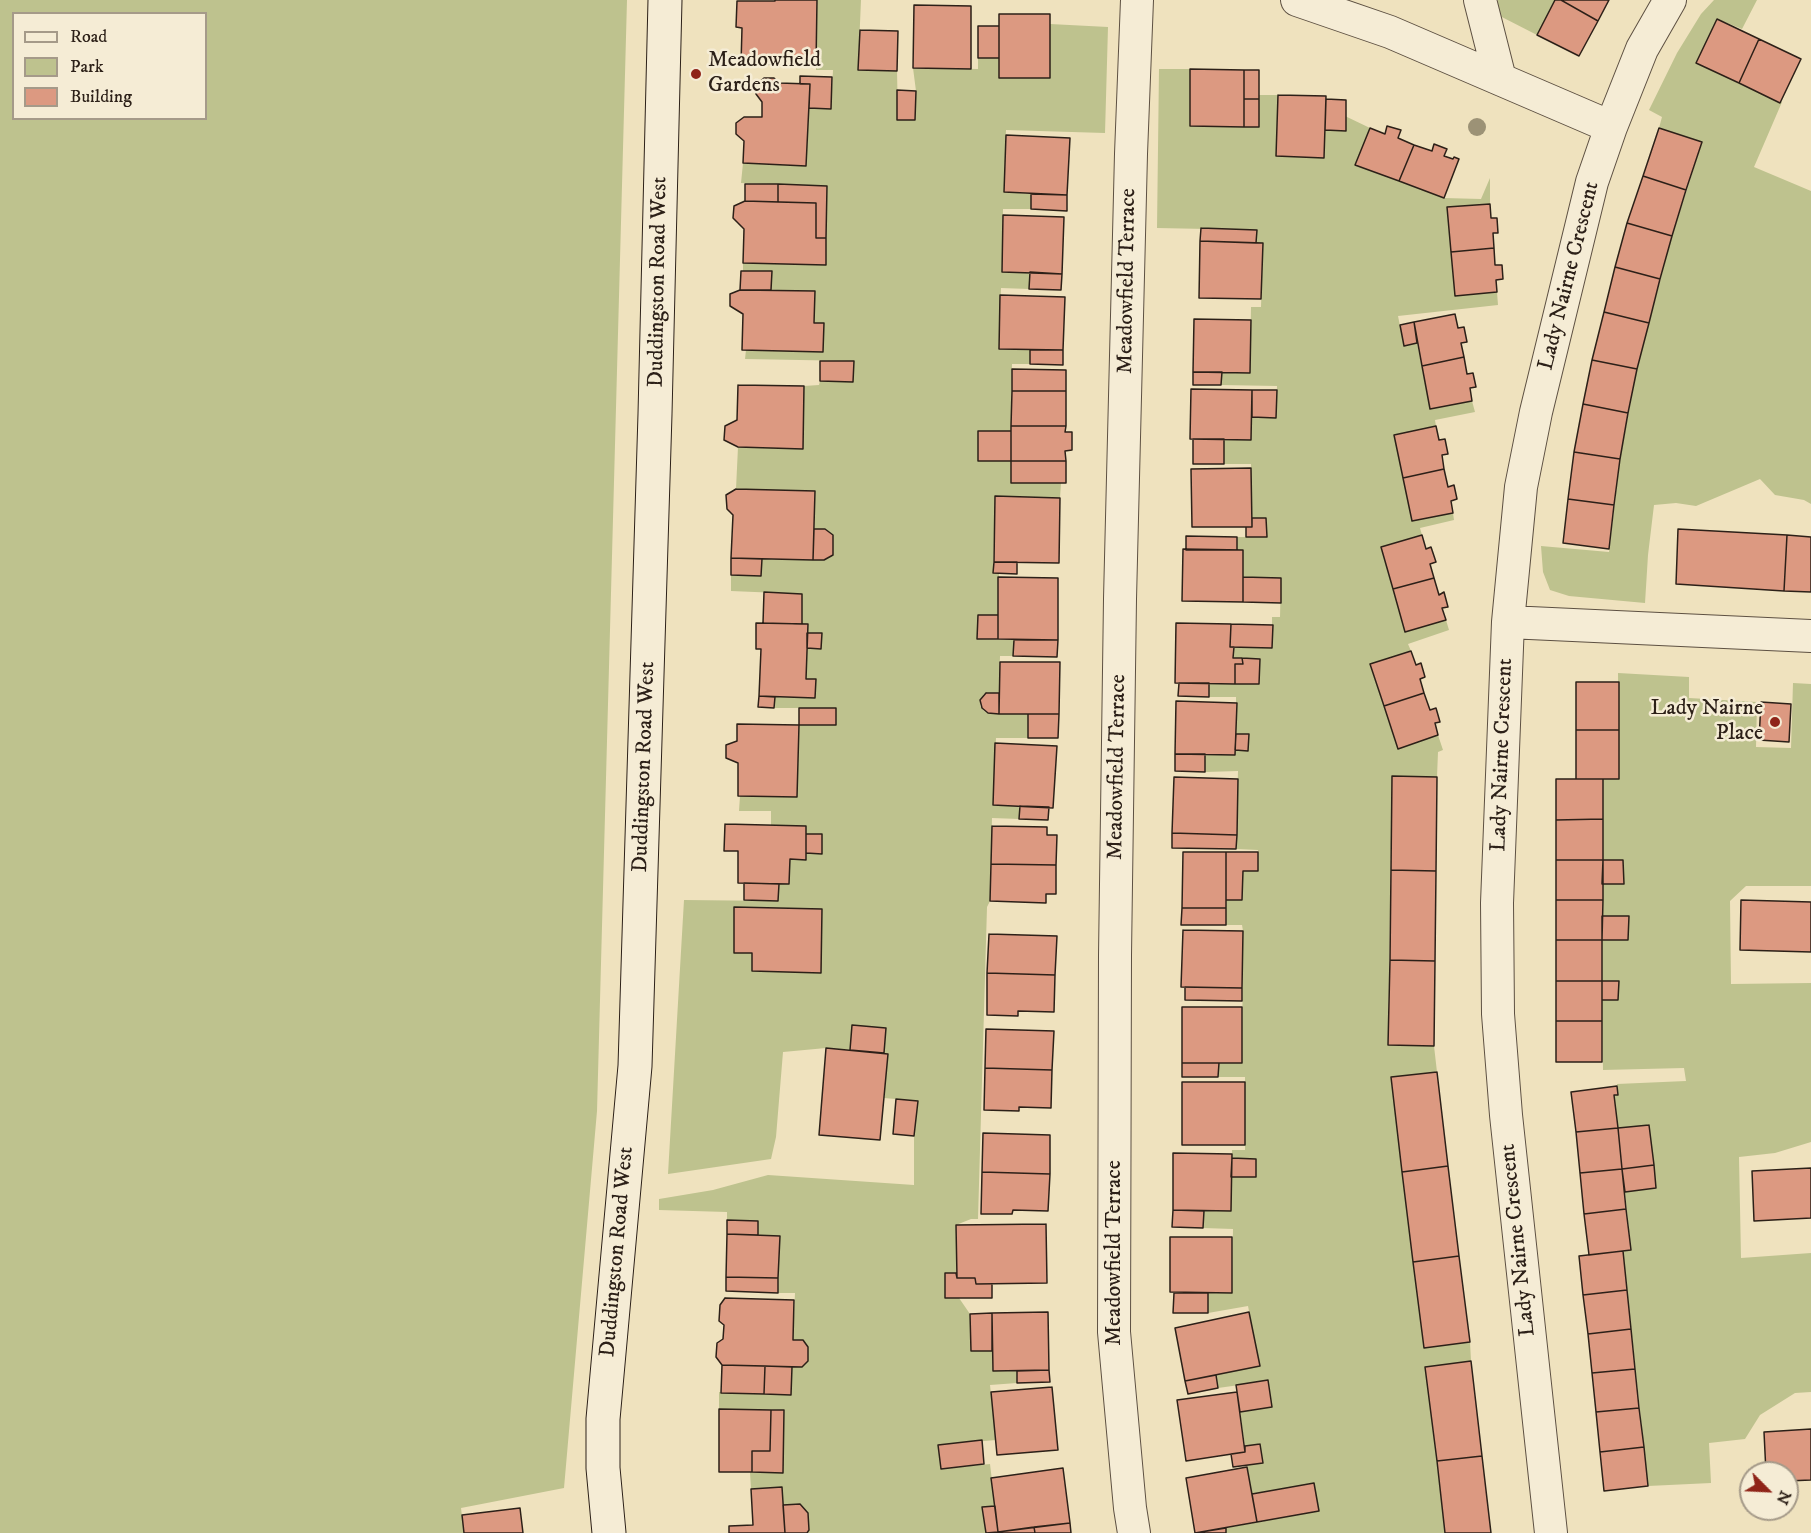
<!DOCTYPE html>
<style>
body{margin:0}
#map{position:relative;width:1811px;height:1533px;overflow:hidden;background:#efe2be;font-family:"IM FELL DW Pica",serif}
canvas{display:block}
.legend{position:absolute;left:12px;top:12px;width:195px;height:108px;box-sizing:border-box;background:#f5ecd5;border:2px solid #a59a89;margin:0;padding:8px 10px;list-style:none;font-size:18px;color:#2c2018}
.legend li{display:flex;align-items:center;gap:12px;height:30px}
.legend b{width:30px;border:2px solid #a59a89}
.north{position:absolute;left:1739px;top:1461px;width:60px;height:60px;box-sizing:border-box;background:#f5ecd5;border:2px solid #a59a89;border-radius:50%;rotate:114deg;font-size:16px;font-weight:700;line-height:24px;text-align:center;color:#2c2018}
.north::after{content:'';display:block;margin:auto;width:21px;height:27px;background:#8f2418;clip-path:polygon(50% 0,100% 100%,50% 72%,0 100%)}
</style>
<div id="map">
<canvas width="1811" height="1533"></canvas>
<ul class="legend">
<li><b style="height:8px;background:#f5ecd5"></b>Road</li>
<li><b style="height:16px;background:#bec28e"></b>Park</li>
<li><b style="height:16px;background:#dc9981"></b>Building</li>
</ul>
<div class="north">N</div>
</div>
<script>
const g = document.querySelector('canvas').getContext('2d');
g.lineJoin = 'round';
function fillPath(path, color) {
  g.fillStyle = color;
  g.fill(path, 'evenodd');
}
function poly(rows) {
  const path = new Path2D();
  for (const r of rows) {
    path.moveTo(r[0], r[1]);
    for (let i = 2; i < r.length; i += 2) path.lineTo(r[i], r[i + 1]);
  }
  return path;
}
function strokePath(path, color, width, dash) {
  g.strokeStyle = color;
  g.lineWidth = width;
  g.lineCap = dash ? 'butt' : 'round';
  g.setLineDash(dash || []);
  g.stroke(path);
}
function write(font, color, halo, rows, align = 'center') {
  g.font = font + ' "IM FELL DW Pica",serif';
  g.lineWidth = 5;
  g.setLineDash([]);
  g.textBaseline = 'middle';
  g.strokeStyle = halo;
  g.fillStyle = color;
  for (const [text, x, y, turn = 0] of rows) {
    g.save();
    g.translate(x, y);
    g.rotate((+turn || 0) * Math.PI / 180);
    g.textAlign = isNaN(turn) ? turn : align;
    if (halo) g.strokeText(text, 0, 0);
    g.fillText(text, 0, 0);
    g.restore();
  }
}
const green = poly([
 [0,0,627,0,597,1111,564,1488,461,1508,464,1533,0,1533],
 [14,14,206,14,206,118,14,118],
 [817,0,861,0,858,70,897,71,898,120,915,120,916,91,913,68,978,69,978,58,999,58,999,78,1050,78,1050,24,1108,27,1105,133,1006,130,1004,192,1031,194,1031,209,1003,209,1002,271,1030,272,1029,289,1001,288,999,349,1030,350,1030,364,1012,364,1011,431,978,431,978,460,1011,461,1011,483,1061,483,1060,498,995,496,993,573,999,573,998,615,978,615,977,639,1014,640,1013,656,1000,656,999,693,984,694,980,700,980,706,984,711,988,713,1028,714,1028,738,996,738,993,805,1020,806,1019,819,992,818,990,901,987,907,978,1219,971,1219,956,1225,956,1273,946,1273,945,1298,959,1298,970,1314,971,1351,992,1351,993,1371,1017,1371,1017,1383,990,1385,996,1440,938,1445,941,1469,990,1464,995,1506,982,1508,986,1533,807,1533,809,1530,808,1513,799,1504,783,1505,782,1487,751,1489,750,1472,783,1473,784,1410,719,1409,719,1392,791,1395,792,1367,802,1367,808,1361,808,1347,803,1340,793,1340,795,1293,778,1293,779,1236,758,1235,758,1221,727,1220,727,1212,659,1210,659,1199,713,1190,768,1175,914,1185,914,1136,918,1101,884,1098,888,1054,884,1053,886,1028,853,1026,850,1050,826,1048,783,1052,776,1137,771,1159,668,1174,684,900,778,901,779,884,789,883,790,859,805,860,806,853,822,854,822,834,806,834,806,826,771,825,771,811,739,811,740,796,797,797,799,725,836,725,836,708,774,708,775,697,806,679,807,648,821,649,821,633,807,633,802,624,802,594,731,591,731,575,761,576,762,559,824,560,833,555,833,535,825,529,814,529,815,492,736,489,738,447,803,449,804,386,819,385,820,381,853,382,854,361,745,359,746,350,823,351,824,324,814,323,815,291,771,290,771,272,743,271,743,263,825,265,827,186,741,183,743,163,806,165,809,108,831,109,833,70,816,70],
 [1498,0,1555,0,1537,35,1494,13],
 [1714,0,1757,0,1742,29,1717,19,1696,63,1782,102,1754,167,1811,191,1811,504,1804,500,1775,495,1760,479,1696,506,1676,503,1654,505,1648,555,1645,603,1569,596,1550,590,1543,572,1541,546,1609,552,1620,459,1637,369,1672,236,1702,143,1659,128,1662,117,1649,110,1677,53,1701,14],
 [1159,69,1190,69,1190,126,1258,127,1259,95,1278,95,1276,156,1324,158,1325,130,1345,131,1345,116,1370,128,1356,165,1444,198,1481,199,1490,178,1490,204,1448,207,1455,295,1497,292,1498,305,1398,316,1404,346,1417,343,1430,409,1472,401,1475,412,1435,420,1436,426,1394,435,1412,521,1453,513,1454,520,1420,528,1422,535,1381,547,1405,631,1446,620,1449,630,1408,644,1411,651,1370,665,1398,748,1438,735,1443,750,1438,752,1437,777,1392,777,1388,1045,1434,1046,1437,1072,1391,1078,1424,1348,1470,1342,1471,1361,1426,1367,1445,1533,1226,1533,1226,1528,1319,1511,1252,1494,1247,1465,1263,1463,1260,1444,1245,1446,1240,1412,1272,1407,1268,1381,1218,1388,1216,1375,1260,1366,1248,1306,1208,1313,1208,1293,1232,1293,1233,1229,1203,1228,1204,1211,1231,1211,1231,1177,1256,1177,1256,1159,1232,1158,1232,1150,1245,1150,1245,1077,1218,1077,1219,1063,1242,1063,1243,931,1242,925,1226,925,1226,900,1242,899,1243,871,1258,871,1258,850,1236,849,1238,771,1205,772,1205,754,1235,755,1235,750,1248,750,1249,735,1236,734,1236,697,1209,697,1209,683,1259,684,1260,659,1233,658,1234,647,1272,648,1272,617,1280,617,1281,578,1243,577,1243,551,1237,550,1237,537,1267,537,1266,518,1252,518,1251,464,1224,464,1224,439,1251,440,1252,417,1276,417,1277,386,1221,385,1222,372,1250,372,1251,307,1261,307,1263,243,1256,243,1257,230,1157,228],
 [1618,673,1689,677,1689,698,1757,702,1756,747,1791,748,1793,683,1811,684,1811,886,1746,886,1730,901,1731,984,1811,983,1811,1142,1775,1153,1739,1157,1741,1258,1811,1253,1811,1392,1795,1393,1760,1415,1745,1439,1709,1443,1711,1483,1648,1486,1623,1251,1631,1250,1625,1192,1656,1188,1649,1125,1618,1128,1614,1095,1618,1095,1617,1084,1686,1081,1684,1068,1603,1070,1602,1000,1618,1000,1619,981,1602,981,1602,940,1628,940,1629,917,1602,916,1602,884,1624,883,1623,860,1603,860,1603,779,1619,778]
]);
const building = poly([
 [775,0,817,0,816,65,741,64,742,28,736,27,737,1,775,1,775,0],
 [1555,0,1561,0,1598,21,1579,56,1537,35,1555,0],
 [1561,0,1609,0,1598,21,1561,0],
 [914,5,971,6,971,69,913,68,914,5],
 [999,14,1050,14,1050,78,999,78,999,14],
 [1717,19,1759,39,1739,83,1696,63,1717,19],
 [978,26,999,26,999,58,978,58,978,26],
 [860,30,898,31,897,71,858,70,860,30],
 [1759,39,1801,59,1780,103,1739,83,1759,39],
 [1190,69,1244,70,1244,127,1190,126,1190,69],
 [1244,70,1259,70,1259,99,1244,99,1244,70],
 [800,76,832,77,831,109,809,108,810,84,800,84,800,76],
 [764,78,774,78,779,83,810,84,806,166,743,163,744,141,736,134,736,123,744,117,762,117,762,102,756,94,756,85,764,78],
 [897,90,916,91,915,120,897,120,897,90],
 [1278,95,1326,96,1324,158,1276,156,1278,95],
 [1244,99,1259,99,1259,127,1244,127,1244,99],
 [1326,99,1346,100,1346,131,1325,130,1326,99],
 [1387,126,1401,130,1398,138,1414,145,1399,181,1355,165,1370,128,1385,134,1387,126],
 [1659,128,1702,142,1686,190,1643,176,1659,128],
 [1006,135,1070,138,1067,195,1004,192,1006,135],
 [1434,144,1447,149,1444,156,1453,159,1454,157,1459,159,1444,198,1399,181,1414,145,1432,151,1434,144],
 [1643,176,1686,190,1672,236,1627,223,1643,176],
 [745,184,778,184,778,202,745,201,745,184],
 [778,184,827,186,826,238,816,238,816,203,778,202,778,184],
 [1031,194,1067,195,1067,211,1031,209,1031,194],
 [745,201,816,203,816,238,826,238,826,265,743,263,744,229,733,218,734,206,745,201],
 [1490,204,1491,218,1497,218,1498,233,1493,233,1494,248,1451,252,1447,207,1490,204],
 [1003,215,1064,217,1062,274,1002,272,1003,215],
 [1627,223,1672,236,1660,279,1615,267,1627,223],
 [1201,228,1257,230,1256,243,1200,241,1201,228],
 [1200,241,1263,243,1261,299,1199,298,1200,241],
 [1494,248,1495,265,1502,265,1503,279,1496,280,1497,292,1455,296,1451,252,1494,248],
 [1615,267,1660,279,1649,323,1604,312,1615,267],
 [741,271,772,271,771,290,740,290,741,271],
 [1030,272,1062,274,1061,290,1029,289,1030,272],
 [740,290,815,291,814,323,824,323,823,352,742,350,743,314,730,306,730,294,740,290],
 [1000,295,1065,297,1063,350,999,349,1000,295],
 [1604,312,1649,323,1637,369,1592,360,1604,312],
 [1455,314,1458,328,1464,327,1467,342,1461,343,1464,357,1422,366,1414,322,1455,314],
 [1194,319,1251,320,1250,373,1193,372,1194,319],
 [1414,322,1417,343,1404,346,1400,325,1414,322],
 [1030,350,1063,350,1063,365,1030,364,1030,350],
 [1464,357,1467,374,1473,373,1476,387,1470,388,1472,401,1430,409,1422,366,1464,357],
 [1592,360,1637,369,1628,413,1583,404,1592,360],
 [820,361,854,361,853,382,820,381,820,361],
 [1012,369,1066,370,1066,391,1012,391,1012,369],
 [1193,372,1222,372,1221,385,1193,385,1193,372],
 [738,385,804,386,803,449,738,447,724,440,725,426,737,420,738,385],
 [1191,389,1252,390,1251,440,1190,439,1191,389],
 [1252,390,1277,390,1276,418,1252,417,1252,390],
 [1012,391,1066,391,1066,426,1011,426,1012,391],
 [1583,404,1628,413,1620,459,1574,452,1583,404],
 [1011,426,1066,426,1065,432,1072,432,1072,450,1065,451,1066,461,1011,461,1011,426],
 [1436,426,1439,440,1445,439,1448,454,1442,455,1444,469,1403,478,1394,435,1436,426],
 [978,431,1011,431,1011,461,978,461,978,431],
 [1193,439,1224,439,1224,464,1193,464,1193,439],
 [1574,452,1620,459,1614,505,1568,499,1574,452],
 [1011,461,1066,461,1066,483,1011,483,1011,461],
 [1251,468,1252,527,1192,527,1191,469,1251,468],
 [1444,469,1448,487,1454,485,1457,499,1451,501,1453,513,1412,521,1403,478,1444,469],
 [736,489,815,491,813,560,731,558,733,515,727,509,726,495,736,489],
 [995,496,1060,498,1059,563,994,562,995,496],
 [1568,499,1614,505,1609,549,1563,543,1568,499],
 [1252,518,1266,518,1267,537,1246,537,1246,527,1252,527,1252,518],
 [814,529,825,529,833,535,833,555,824,560,813,560,814,529],
 [1678,529,1787,535,1784,591,1676,584,1678,529],
 [1422,535,1426,549,1431,547,1436,562,1430,564,1434,578,1393,589,1381,547,1422,535],
 [1787,535,1811,537,1811,592,1784,591,1787,535],
 [1186,536,1237,537,1237,550,1186,550,1186,536],
 [1183,549,1243,550,1243,602,1182,601,1183,549],
 [731,558,762,559,761,576,731,575,731,558],
 [994,562,1017,562,1017,574,993,573,994,562],
 [998,577,1058,578,1058,640,998,639,998,577],
 [1243,577,1281,578,1281,603,1243,602,1243,577],
 [1434,578,1439,595,1444,592,1448,607,1442,608,1446,620,1405,632,1393,589,1434,578],
 [764,592,802,594,802,624,763,623,764,592],
 [978,615,998,615,998,639,977,639,978,615],
 [756,623,808,624,806,679,816,679,815,698,759,696,761,649,756,649,756,623],
 [1176,623,1231,624,1230,647,1234,647,1233,658,1242,658,1243,664,1235,664,1235,684,1175,683,1176,623],
 [1231,624,1273,625,1272,648,1230,647,1231,624],
 [807,633,822,633,821,649,807,648,807,633],
 [1014,640,1058,640,1057,657,1013,656,1014,640],
 [1411,651,1416,665,1421,663,1425,677,1420,679,1424,693,1384,706,1370,664,1411,651],
 [1242,658,1260,659,1259,684,1235,684,1235,664,1243,664,1242,658],
 [1000,662,1060,662,1059,714,999,714,1000,662],
 [1576,682,1619,682,1619,730,1576,730,1576,682],
 [1179,683,1209,683,1209,697,1178,696,1179,683],
 [986,693,999,693,999,714,988,713,982,708,980,700,986,693],
 [1424,693,1430,710,1436,708,1440,722,1435,723,1438,735,1398,749,1384,706,1424,693],
 [759,696,775,697,774,708,758,707,759,696],
 [1176,701,1237,703,1235,755,1175,754,1176,701],
 [1761,702,1791,704,1789,742,1759,740,1761,702],
 [799,708,836,708,836,725,799,725,799,708],
 [1028,714,1059,714,1058,738,1028,738,1028,714],
 [737,724,799,725,797,797,738,796,738,763,726,758,726,745,737,741,737,724],
 [1576,730,1619,730,1619,779,1576,779,1576,730],
 [1236,734,1249,734,1248,751,1235,750,1236,734],
 [995,743,1057,746,1053,808,993,805,995,743],
 [1175,754,1205,754,1205,772,1175,771,1175,754],
 [1392,776,1437,777,1436,871,1391,870,1392,776],
 [1174,777,1238,779,1237,835,1172,833,1174,777],
 [1556,779,1603,779,1603,819,1556,820,1556,779],
 [1020,806,1049,807,1048,820,1019,819,1020,806],
 [1603,819,1603,860,1556,860,1556,820,1603,819],
 [725,824,806,826,806,860,790,859,789,884,738,883,738,851,724,851,725,824],
 [992,826,1047,827,1047,835,1057,835,1056,865,991,864,992,826],
 [1172,833,1237,835,1236,849,1172,848,1172,833],
 [806,834,822,834,822,854,806,853,806,834],
 [1183,852,1226,852,1226,908,1182,908,1183,852],
 [1226,852,1258,852,1258,871,1243,871,1242,900,1226,900,1226,852],
 [1556,860,1603,860,1603,900,1556,900,1556,860],
 [1603,860,1623,860,1624,884,1602,884,1603,860],
 [991,864,1056,865,1056,894,1046,894,1046,903,990,901,991,864],
 [1391,870,1436,871,1435,961,1390,960,1391,870],
 [744,883,779,884,778,901,744,900,744,883],
 [1556,900,1603,900,1602,940,1556,940,1556,900],
 [1741,900,1811,902,1811,952,1740,950,1741,900],
 [734,907,822,909,821,973,752,971,752,953,734,953,734,907],
 [1182,908,1226,908,1226,925,1181,925,1182,908],
 [1602,916,1629,916,1628,940,1602,940,1602,916],
 [1183,930,1243,931,1242,988,1181,987,1183,930],
 [989,934,1057,936,1055,975,987,973,989,934],
 [1556,940,1602,940,1602,981,1556,981,1556,940],
 [1390,960,1435,961,1434,1046,1388,1045,1390,960],
 [987,973,1055,975,1054,1012,1018,1011,1018,1016,987,1015,987,973],
 [1556,981,1602,981,1602,1021,1556,1021,1556,981],
 [1602,981,1619,981,1618,1000,1602,1000,1602,981],
 [1185,987,1242,988,1242,1001,1185,1000,1185,987],
 [1182,1007,1242,1007,1242,1063,1182,1063,1182,1007],
 [1556,1021,1602,1021,1602,1062,1556,1062,1556,1021],
 [852,1025,886,1028,884,1053,850,1050,852,1025],
 [986,1029,1054,1031,1052,1070,985,1068,986,1029],
 [826,1048,888,1054,880,1140,819,1135,826,1048],
 [1182,1063,1219,1063,1218,1077,1182,1077,1182,1063],
 [985,1068,1052,1070,1051,1108,1019,1107,1019,1111,984,1110,985,1068],
 [1437,1072,1448,1166,1402,1172,1391,1077,1437,1072],
 [1182,1082,1245,1082,1245,1145,1182,1145,1182,1082],
 [1617,1086,1618,1095,1614,1095,1618,1128,1576,1132,1571,1092,1617,1086],
 [896,1099,918,1101,914,1136,893,1134,896,1099],
 [1649,1125,1654,1165,1622,1169,1618,1128,1649,1125],
 [1618,1128,1622,1169,1580,1173,1576,1132,1618,1128],
 [983,1133,1050,1135,1050,1174,982,1172,983,1133],
 [1173,1153,1232,1154,1231,1211,1173,1210,1173,1153],
 [1232,1158,1256,1159,1256,1177,1231,1177,1232,1158],
 [1654,1165,1656,1188,1625,1192,1622,1169,1654,1165],
 [1448,1166,1459,1256,1413,1262,1402,1172,1448,1166],
 [1811,1168,1811,1218,1754,1221,1752,1171,1811,1168],
 [1622,1169,1626,1209,1584,1214,1580,1173,1622,1169],
 [982,1172,1050,1174,1048,1211,1013,1210,1012,1214,981,1214,982,1172],
 [1626,1209,1631,1250,1589,1255,1584,1214,1626,1209],
 [1173,1210,1204,1211,1203,1228,1172,1227,1173,1210],
 [727,1220,758,1221,758,1235,727,1234,727,1220],
 [1046,1224,1047,1283,976,1284,975,1278,957,1278,956,1225,1046,1224],
 [727,1234,780,1236,778,1278,726,1277,727,1234],
 [1170,1237,1232,1237,1232,1293,1170,1292,1170,1237],
 [1623,1251,1627,1290,1583,1295,1579,1256,1623,1251],
 [1459,1256,1470,1342,1424,1348,1413,1262,1459,1256],
 [945,1273,956,1273,957,1278,975,1278,976,1284,992,1284,992,1298,945,1298,945,1273],
 [726,1277,778,1278,778,1293,726,1291,726,1277],
 [1627,1290,1631,1329,1588,1334,1583,1295,1627,1290],
 [1174,1293,1208,1293,1208,1313,1173,1313,1174,1293],
 [725,1298,794,1300,793,1340,803,1340,808,1347,808,1361,802,1367,722,1365,716,1357,717,1343,723,1339,724,1325,719,1321,720,1305,725,1298],
 [1048,1312,1049,1370,993,1371,992,1313,1048,1312],
 [1249,1312,1260,1366,1185,1381,1175,1328,1249,1312],
 [992,1313,992,1351,971,1351,970,1314,992,1313],
 [1631,1329,1635,1369,1592,1373,1588,1334,1631,1329],
 [1471,1361,1482,1456,1437,1461,1425,1367,1471,1361],
 [722,1365,765,1366,764,1394,721,1393,722,1365],
 [765,1366,792,1367,791,1395,764,1394,765,1366],
 [1635,1369,1639,1408,1596,1412,1592,1373,1635,1369],
 [1049,1370,1050,1382,1017,1383,1017,1371,1049,1370],
 [1216,1375,1218,1388,1188,1394,1185,1381,1216,1375],
 [1268,1380,1272,1407,1240,1412,1236,1385,1268,1380],
 [1052,1387,1058,1450,997,1455,991,1392,1052,1387],
 [1237,1392,1245,1452,1186,1461,1177,1400,1237,1392],
 [1639,1408,1644,1447,1600,1452,1596,1412,1639,1408],
 [719,1409,771,1410,770,1451,752,1451,752,1472,719,1472,719,1409],
 [771,1410,784,1410,783,1473,752,1472,752,1451,770,1451,771,1410],
 [1811,1429,1811,1480,1787,1481,1787,1473,1766,1473,1764,1432,1811,1429],
 [982,1440,984,1464,941,1469,938,1445,982,1440],
 [1260,1444,1263,1463,1233,1467,1231,1454,1245,1452,1245,1446,1260,1444],
 [1644,1447,1648,1486,1604,1491,1600,1452,1644,1447],
 [1482,1456,1491,1533,1445,1533,1437,1461,1482,1456],
 [1247,1467,1257,1522,1195,1533,1186,1478,1247,1467],
 [1063,1468,1070,1523,998,1532,991,1478,1063,1468],
 [1314,1483,1319,1511,1257,1522,1252,1494,1314,1483],
 [782,1487,785,1533,729,1533,729,1526,753,1525,751,1489,782,1487],
 [800,1504,808,1513,809,1530,807,1533,785,1533,783,1505,800,1504],
 [995,1506,998,1532,986,1533,982,1507,995,1506],
 [520,1508,523,1533,464,1533,462,1515,520,1508],
 [1070,1523,1071,1533,1035,1533,1034,1527,1070,1523],
 [1034,1527,1035,1533,999,1533,998,1532,1034,1527],
 [1226,1528,1226,1533,1195,1533,1226,1528]
]);
const street = poly([
 [1297,0,1390,32,1611,127],
 [1480,0,1500,79],
 [1508,622,1811,636],
 [1134,1533,1130,1508,1114,1332,1115,955,1120,599,1131,154,1137,0],
 [1551,1533,1506,1115,1498,1014,1497,903,1508,622,1521,487,1536,412,1592,182,1611,127,1642,49,1670,0]
]);
const secondary = poly([
 [609,1533,603,1468,603,1419,635,1066,655,414,665,0]
]);
const trees = [
 [1477,127]
];
const markers = [
 [696,74,6,"#8f2418"],
 [1775,722,6,"#8f2418"]
];
const poiNames = [
 ["Meadowfield",708,61],
 ["Gardens",708,86],
 ["Lady Nairne",1763,709,"right"],
 ["Place",1763,734,"right"]
];
const streetNames = [
 ["Lady Nairne Crescent",1570,276,-76],
 ["Meadowfield Terrace",1128,281,-89],
 ["Duddingston Road West",659,282,-89],
 ["Lady Nairne Crescent",1503,755,-88],
 ["Duddingston Road West",645,767,-88],
 ["Meadowfield Terrace",1118,767,-89],
 ["Lady Nairne Crescent",1519,1240,-96],
 ["Duddingston Road West",618,1252,-85],
 ["Meadowfield Terrace",1115,1253,-90]
];
fillPath(green, '#bec28e');
fillPath(building, '#dc9981');
strokePath(building, '#2c2018', 1.5);
strokePath(street, '#5d5042', 34);
strokePath(secondary, '#2c2018', 35);
strokePath(street, '#f5ecd5', 32);
strokePath(secondary, '#f5ecd5', 33);
g.fillStyle = '#9c9276';
for (const [x, y] of trees) {
  g.beginPath();
  g.arc(x, y, 9, 0, 2 * Math.PI);
  g.fill();
}
for (const [x, y, r, color] of markers) {
  const dot = new Path2D();
  dot.arc(x, y, r, 0, 2 * Math.PI);
  g.fillStyle = color;
  g.fill(dot);
  strokePath(dot, '#f5ecd5', 2);
}
write('22px', '#2c2018', '#f5ecd5', poiNames, 'left');
write('22px', '#2c2018', '#f5ecd5', streetNames);
</script>
